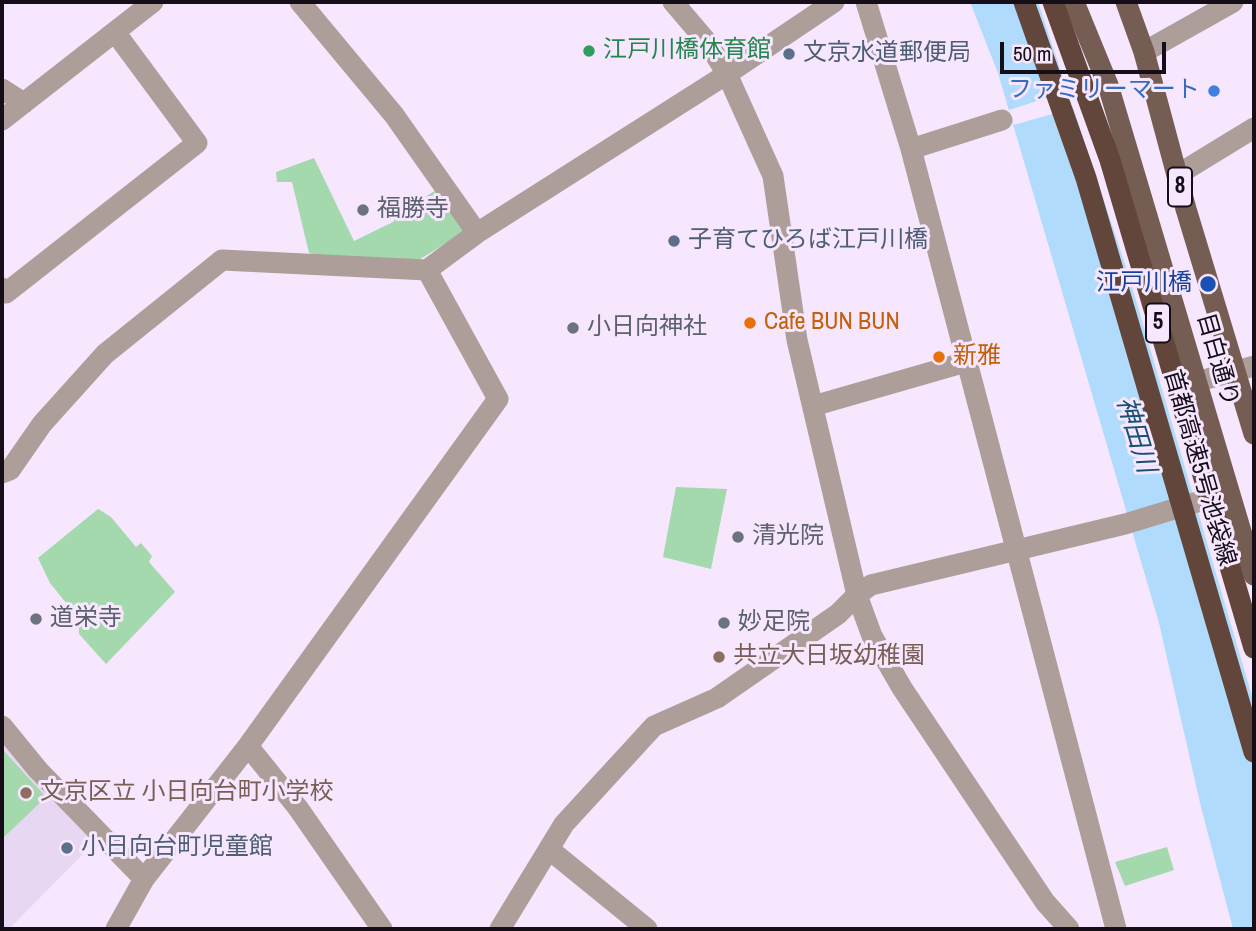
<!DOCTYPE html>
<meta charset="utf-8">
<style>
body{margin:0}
#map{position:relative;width:1256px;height:931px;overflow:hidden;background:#f6e7fe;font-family:"Archivo Narrow",sans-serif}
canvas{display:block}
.frame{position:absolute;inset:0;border:4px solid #150e18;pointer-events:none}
.scale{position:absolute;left:1000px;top:42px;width:166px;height:32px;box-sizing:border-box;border:4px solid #150e18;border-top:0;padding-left:9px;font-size:21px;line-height:24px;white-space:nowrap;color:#150e18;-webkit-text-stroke:5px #f6e7fe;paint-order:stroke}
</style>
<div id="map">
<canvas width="1256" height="931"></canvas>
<div class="frame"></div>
<div class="scale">50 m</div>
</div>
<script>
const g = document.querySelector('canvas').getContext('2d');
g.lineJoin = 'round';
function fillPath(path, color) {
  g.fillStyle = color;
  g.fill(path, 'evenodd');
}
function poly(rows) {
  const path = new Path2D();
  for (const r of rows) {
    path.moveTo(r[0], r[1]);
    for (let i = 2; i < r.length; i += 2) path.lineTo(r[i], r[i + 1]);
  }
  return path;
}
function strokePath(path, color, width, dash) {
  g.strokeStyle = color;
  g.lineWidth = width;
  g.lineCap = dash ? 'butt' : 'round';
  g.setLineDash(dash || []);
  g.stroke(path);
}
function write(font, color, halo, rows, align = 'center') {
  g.font = font + ' "Archivo Narrow","Noto Sans JP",sans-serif';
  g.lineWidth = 6;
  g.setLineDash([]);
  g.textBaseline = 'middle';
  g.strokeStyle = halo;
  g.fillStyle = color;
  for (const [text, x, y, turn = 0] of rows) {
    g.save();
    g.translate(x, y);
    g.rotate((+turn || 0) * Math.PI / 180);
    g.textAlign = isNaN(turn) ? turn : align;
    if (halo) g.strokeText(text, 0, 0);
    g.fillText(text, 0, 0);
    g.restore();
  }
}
const built = poly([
 [2,737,94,843,9,929,2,929]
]);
const green = poly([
 [314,158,354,241,393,222,398,213,438,189,468,230,417,261,333,259,309,253,292,182,277,182,276,172],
 [676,487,727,489,711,569,663,557],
 [98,509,111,517,136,547,141,543,152,556,149,562,175,592,106,664,79,634,79,619,50,583,38,558],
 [3,750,46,797,2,839,2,751],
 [1167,847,1174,870,1125,886,1115,862]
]);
const water = poly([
 [970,2,1038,2,1128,273,1254,703,1254,929,1233,929,1201,807,1159,623,998,73]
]);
const pier = poly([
 [1068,91,1073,108,1014,125,1009,110]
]);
const minor = poly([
 [300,2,394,115,477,233],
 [673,2,708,43,727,74,773,176,797,340,857,595,872,636,902,688,1045,902,1069,929],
 [866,2,911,149,1116,929],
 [1144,52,1233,2],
 [2,89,24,103],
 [2,120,153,2],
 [911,149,1002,120],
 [1177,175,1254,128],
 [2,288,6,293,197,143,115,32],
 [1196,382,1254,366],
 [813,406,966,362],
 [2,473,10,470,42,424,105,354,222,260,427,270,477,233,727,74,834,2],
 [2,726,38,770,144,879],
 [248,746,298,808,382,929],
 [550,850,647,929],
 [116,929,144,879,248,746,498,399,427,270],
 [500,929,564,824,654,726,717,698,838,614,857,595,871,585,1125,524,1227,493]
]);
const major = poly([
 [1074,2,1108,85,1254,575],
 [1126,2,1144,52,1186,209,1254,434]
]);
const highwayBridge = poly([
 [1024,2,1086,178,1254,752],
 [1053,2,1110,160,1254,648]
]);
const markers = [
 [589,51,7,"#2e9e5b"],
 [789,54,7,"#5c6f8a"],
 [1214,91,7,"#3f7fe0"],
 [363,210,7,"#6b7280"],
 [674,241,7,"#5c6f8a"],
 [1208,284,9,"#1a4fb4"],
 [750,323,7,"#e8710a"],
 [573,328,7,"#6b7280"],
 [939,357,7,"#e8710a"],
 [738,537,7,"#6b7280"],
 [36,619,7,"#6b7280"],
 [724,623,7,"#6b7280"],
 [719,657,7,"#8d6e63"],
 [26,793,7,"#8d6e63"],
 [67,848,7,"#5c6f8a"]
];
const shields = [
 [1180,187,24],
 [1158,323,24]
];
const shieldNames = [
 ["8",1180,187],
 ["5",1158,323]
];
const leisureNames = [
 ["江戸川橋体育館",603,51]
];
const serviceNames = [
 ["文京水道郵便局",803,54],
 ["子育てひろば江戸川橋",688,241],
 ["小日向台町児童館",81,848]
];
const shopNames = [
 ["ファミリーマート",1200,91]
];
const worshipNames = [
 ["福勝寺",377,210],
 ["小日向神社",587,328],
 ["清光院",752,537],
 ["道栄寺",50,619],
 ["妙足院",738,623]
];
const transitNames = [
 ["江戸川橋",1192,284]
];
const foodNames = [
 ["Cafe BUN BUN",764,323],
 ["新雅",953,357]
];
const streetNames = [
 ["目白通り",1217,360,74],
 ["首都高速5号池袋線",1199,468,74]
];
const educationNames = [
 ["共立大日坂幼稚園",733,657],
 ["文京区立 小日向台町小学校",40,793]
];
const waterNames = [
 ["神田川",1135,435,73]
];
fillPath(built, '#e8d7f2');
fillPath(green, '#a3d9ac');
fillPath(water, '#b0dbfc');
fillPath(pier, '#f6e7fe');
strokePath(minor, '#ad9e99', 21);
strokePath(major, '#765d54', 21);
strokePath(highwayBridge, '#62463b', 21);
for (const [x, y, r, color] of markers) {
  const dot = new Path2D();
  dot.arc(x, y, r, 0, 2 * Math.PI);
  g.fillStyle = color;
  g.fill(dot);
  strokePath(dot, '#f6e7fe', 2.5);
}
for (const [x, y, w] of shields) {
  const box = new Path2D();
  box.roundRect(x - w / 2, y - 19.5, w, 39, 5);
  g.fillStyle = '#f6e7fe';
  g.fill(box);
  strokePath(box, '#150e18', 2);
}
write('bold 23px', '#150e18', null, shieldNames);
write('24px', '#27864d', '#f6e7fe', leisureNames, 'left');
write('24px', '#4e5e75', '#f6e7fe', serviceNames, 'left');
write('24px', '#366cbe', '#f6e7fe', shopNames, 'right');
write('24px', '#5b616d', '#f6e7fe', worshipNames, 'left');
write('24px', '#164399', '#f6e7fe', transitNames, 'right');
write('24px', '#c56008', '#f6e7fe', foodNames, 'left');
write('24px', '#150e18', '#f6e7fe', streetNames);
write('24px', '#785e54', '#f6e7fe', educationNames, 'left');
write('italic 26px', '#195074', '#f6e7fe', waterNames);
</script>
